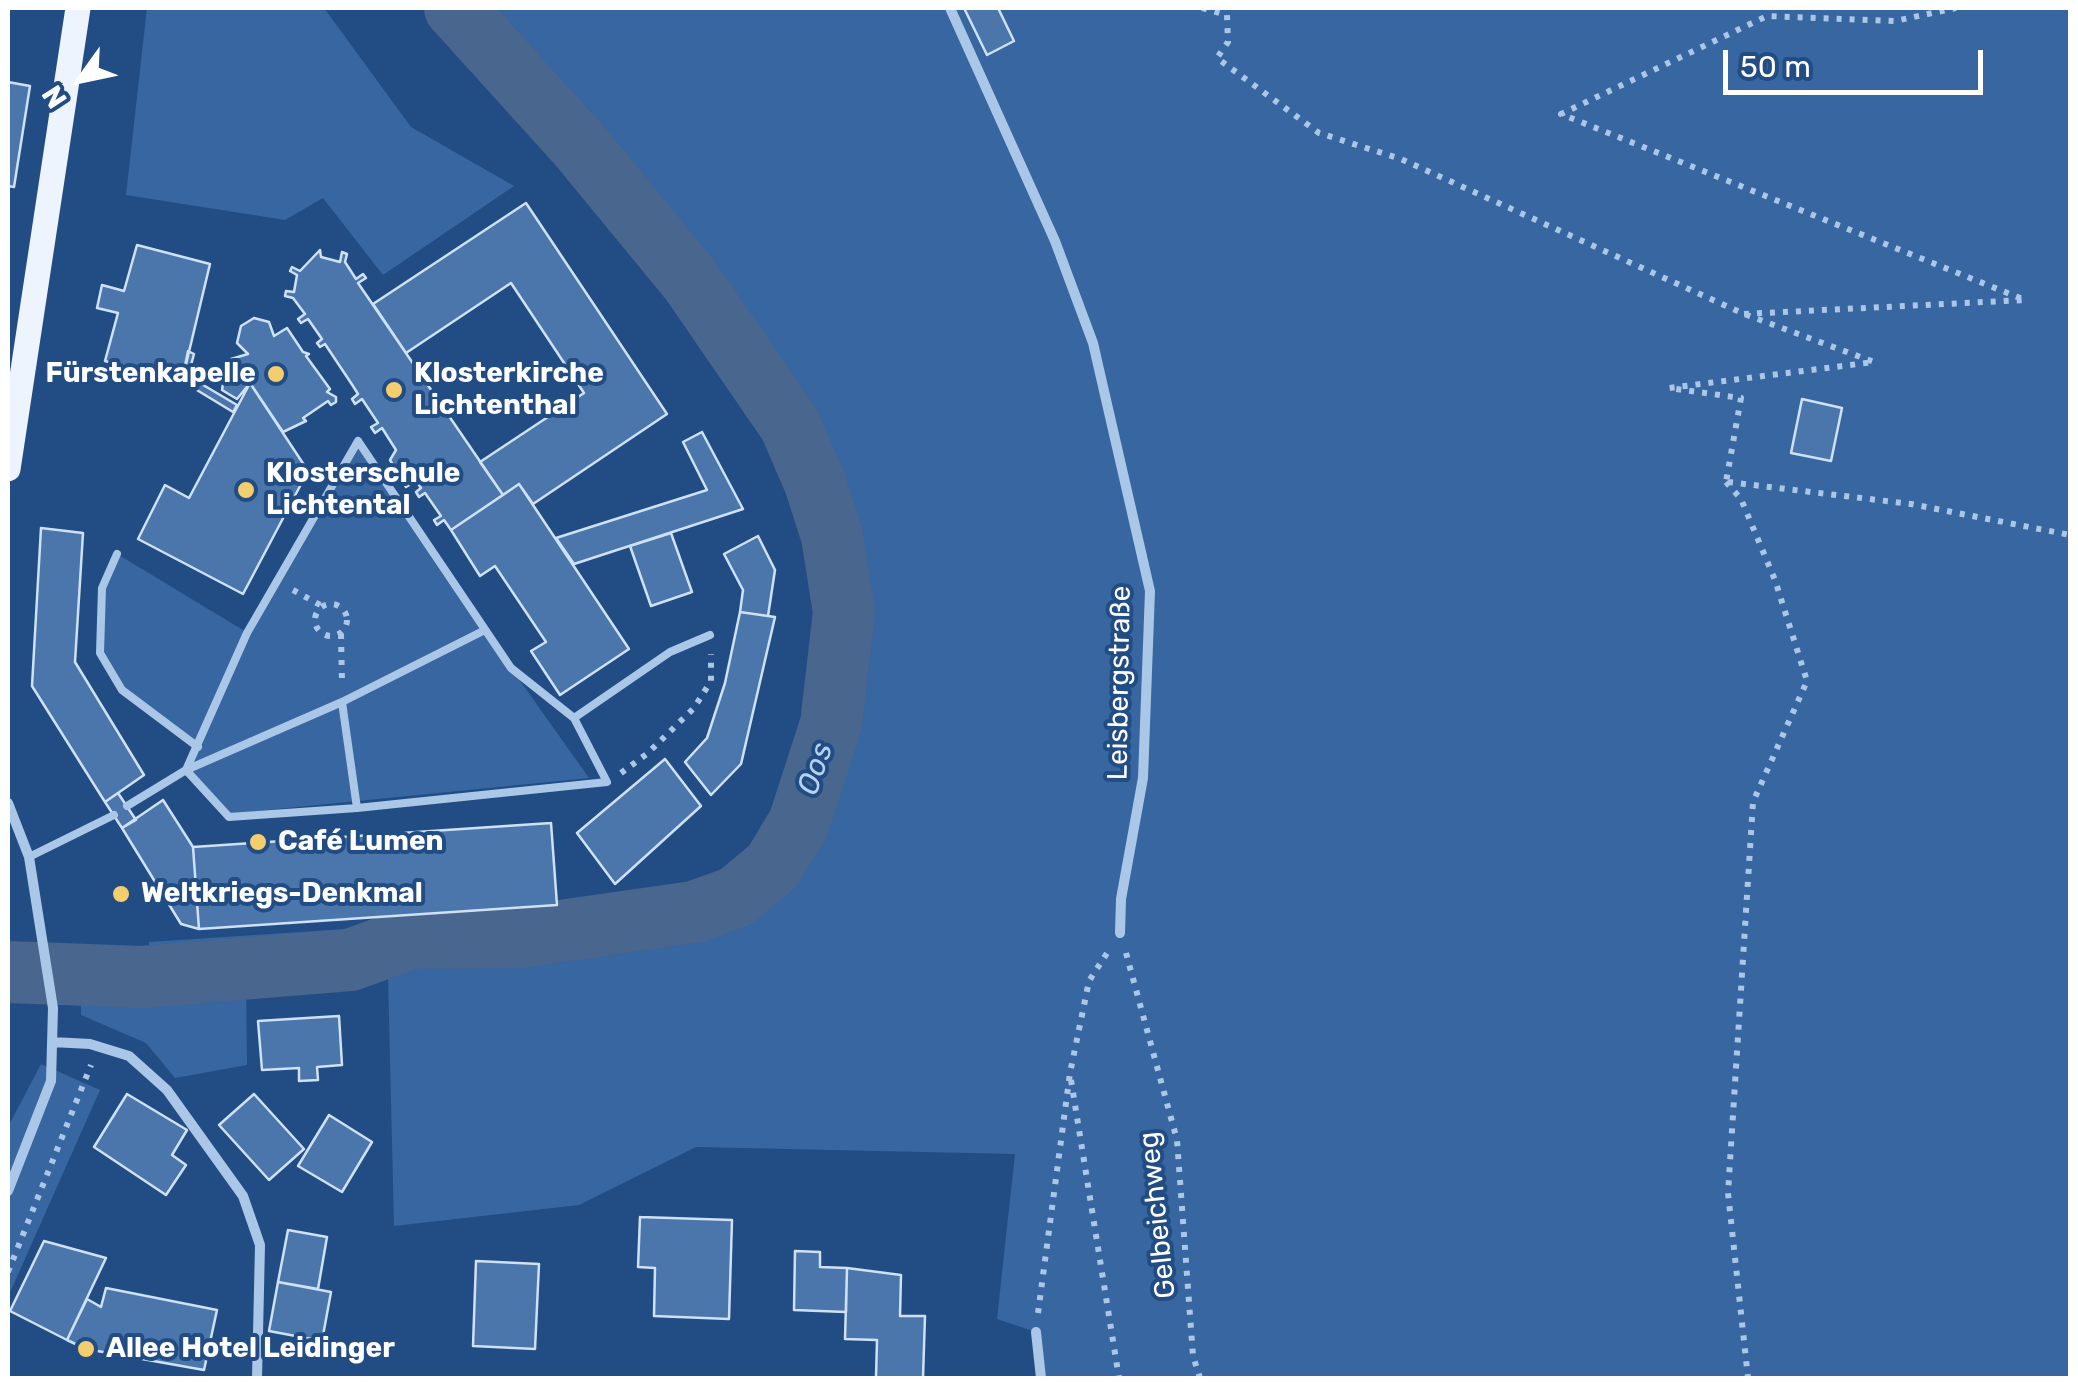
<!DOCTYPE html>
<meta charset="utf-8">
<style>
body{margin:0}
#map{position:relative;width:2078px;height:1386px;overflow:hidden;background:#224d84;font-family:Rubik,sans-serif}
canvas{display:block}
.frame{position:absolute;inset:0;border:10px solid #fff;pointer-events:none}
.north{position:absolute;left:30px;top:30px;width:100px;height:100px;-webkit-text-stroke:8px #224d84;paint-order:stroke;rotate:237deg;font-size:28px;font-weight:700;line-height:40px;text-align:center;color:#fff}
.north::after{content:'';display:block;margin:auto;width:35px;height:45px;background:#fff;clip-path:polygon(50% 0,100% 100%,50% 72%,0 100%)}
.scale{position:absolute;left:1723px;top:50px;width:260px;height:45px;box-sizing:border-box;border:5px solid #fff;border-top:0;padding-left:12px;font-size:30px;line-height:35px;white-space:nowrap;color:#fff;-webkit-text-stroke:8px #224d84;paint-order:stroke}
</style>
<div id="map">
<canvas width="2078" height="1386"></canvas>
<div class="frame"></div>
<div class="north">N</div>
<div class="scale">50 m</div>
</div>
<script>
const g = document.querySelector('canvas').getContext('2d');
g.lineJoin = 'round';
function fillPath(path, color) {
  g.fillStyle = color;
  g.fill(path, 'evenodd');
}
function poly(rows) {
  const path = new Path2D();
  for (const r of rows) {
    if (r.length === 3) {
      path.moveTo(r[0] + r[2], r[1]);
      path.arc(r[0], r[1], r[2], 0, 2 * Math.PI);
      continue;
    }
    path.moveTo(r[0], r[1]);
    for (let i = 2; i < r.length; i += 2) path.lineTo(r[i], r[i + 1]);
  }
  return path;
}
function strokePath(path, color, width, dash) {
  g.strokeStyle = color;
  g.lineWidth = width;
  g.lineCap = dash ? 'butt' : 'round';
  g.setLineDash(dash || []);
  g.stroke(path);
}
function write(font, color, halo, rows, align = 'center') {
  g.font = font + ' Rubik,sans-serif';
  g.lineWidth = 8;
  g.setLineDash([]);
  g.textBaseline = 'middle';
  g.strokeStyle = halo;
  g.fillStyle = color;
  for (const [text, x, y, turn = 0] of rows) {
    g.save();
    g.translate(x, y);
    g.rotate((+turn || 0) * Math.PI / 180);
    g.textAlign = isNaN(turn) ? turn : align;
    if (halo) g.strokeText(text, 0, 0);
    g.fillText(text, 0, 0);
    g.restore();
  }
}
const green = poly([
 [147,8,324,8,411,127,514,186,383,275,323,198,285,220,126,195],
 [448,8,2070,8,2070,1378,1041,1378,1036,1332,997,1319,1015,1154,696,1147,579,1205,394,1226,388,975,246,983,247,1065,175,1078,146,1043,81,1015,81,995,149,988,149,942,663,908,727,889,769,854,806,776,831,626,819,536,780,433,591,178],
 [358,441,511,668,589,778,227,814,186,770,198,747,122,690,100,653,102,588,117,554,248,633],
 [41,1064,100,1090,8,1297,8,1127]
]);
const river = poly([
 [8,972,142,977,350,960,411,938,519,937,694,912,736,897,748,887,773,866,799,823,831,724,844,612,832,536,815,483,790,425,691,281,580,146,455,8]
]);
const building = poly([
 [964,8,998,8,1014,41,987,55,964,8],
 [8,82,30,86,14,187,8,186,8,82],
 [526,203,667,414,533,504,519,484,503,495,480,462,584,393,511,283,406,353,373,304,526,203],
 [137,245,210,264,182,381,105,361,118,313,97,308,102,285,124,291,137,245],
 [320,250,321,257,340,262,342,252,347,254,345,262,356,279,363,274,366,278,358,283,503,495,451,530,444,520,437,525,434,520,441,516,425,493,419,497,416,492,421,488,416,481,406,487,390,460,396,450,382,428,375,433,371,427,378,423,362,399,355,404,352,399,358,394,351,383,325,344,320,347,317,343,322,339,308,319,301,323,298,319,305,314,293,298,285,296,286,291,294,292,297,275,290,271,292,267,300,271,320,250],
 [254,318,269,322,274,336,287,328,303,352,309,354,306,356,330,389,327,392,336,397,336,402,331,405,328,401,303,418,306,421,283,432,250,383,237,399,222,390,224,378,241,370,230,365,231,359,248,354,237,343,241,326,254,318],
 [188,351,194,354,188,376,237,405,233,412,182,381,188,351],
 [250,383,308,471,243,594,138,539,165,485,189,498,250,383],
 [1802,399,1842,408,1831,461,1791,453,1802,399],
 [702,432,743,509,574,564,556,538,707,490,683,442,702,432],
 [519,484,629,649,560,695,531,651,546,642,495,566,480,576,451,530,519,484],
 [41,528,83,533,75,662,144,775,105,802,32,686,41,528],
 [671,533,692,592,651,606,630,546,671,533],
 [758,536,775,570,768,616,740,612,743,590,724,554,758,536],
 [740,612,775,617,741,764,711,795,685,762,707,738,725,683,740,612],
 [665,759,701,806,615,884,577,833,665,759],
 [118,793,136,820,122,828,105,802,118,793],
 [163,800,193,847,199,929,181,924,122,828,163,800],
 [551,823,557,905,199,929,193,847,551,823],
 [339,1016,342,1065,317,1067,318,1080,299,1081,299,1068,262,1070,258,1021,339,1016],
 [127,1094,187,1130,172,1155,186,1165,166,1195,94,1147,127,1094],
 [254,1094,304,1149,269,1180,219,1125,254,1094],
 [329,1115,372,1142,342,1192,298,1166,329,1115],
 [640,1217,732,1220,729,1319,654,1316,655,1268,638,1267,640,1217],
 [288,1230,327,1237,318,1289,278,1282,288,1230],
 [44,1241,106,1258,67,1340,10,1311,44,1241],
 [795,1251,820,1252,820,1267,847,1268,846,1312,794,1310,795,1251],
 [476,1261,539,1264,535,1349,473,1346,476,1261],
 [847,1268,901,1275,900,1316,925,1316,923,1378,876,1377,877,1340,845,1339,847,1268],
 [278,1282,331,1292,322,1341,269,1331,278,1282],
 [106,1288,217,1310,204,1370,86,1349,67,1340,87,1299,101,1307,106,1288]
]);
const path = poly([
 [1202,8,1227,15,1228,42,1217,58,1319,133,1401,159,1744,314,1874,362,1669,388,1741,398,1726,482],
 [1744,314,2025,300,1561,114,1767,16,1895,21,1956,8],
 [1726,482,1741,499,1775,580,1807,681,1753,802,1728,1193,1748,1378],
 [1728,482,1911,504,2070,535],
 [293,590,322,606],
 [331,620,16],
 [341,634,342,681],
 [621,773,648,753,694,708,711,681,711,654],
 [1126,953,1177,1140,1193,1356,1200,1378],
 [1071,1080,1119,1378],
 [8,1272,91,1065],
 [1038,1313,1070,1073,1089,981,1109,950]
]);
const lane = poly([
 [358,441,511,668,574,718,607,782,357,808,229,817,186,770,247,633,358,441],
 [117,554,102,588,100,653,122,690,198,747],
 [342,702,357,808],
 [574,718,670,652,710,635],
 [127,806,186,770,342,702,485,630],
 [29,857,114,815]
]);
const street = poly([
 [950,8,1055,241,1093,343,1150,591,1143,778,1121,899,1120,933],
 [8,803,29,857,53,1008,51,1081,8,1191],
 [52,1042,90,1044,129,1056,167,1090,243,1196,260,1245,257,1378],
 [1036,1332,1041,1378]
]);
const primary = poly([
 [8,469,78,8]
]);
const markers = [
 [276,374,10,"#f4ce6e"],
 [394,390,10,"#f4ce6e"],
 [246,490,10,"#f4ce6e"],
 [258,842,10,"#f4ce6e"],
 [121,894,10,"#f4ce6e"],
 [86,1349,10,"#f4ce6e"]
];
const poiNames = [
 ["Fürstenkapelle",256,374,"right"],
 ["Klosterkirche",414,374],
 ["Lichtenthal",414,406],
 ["Klosterschule",266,474],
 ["Lichtental",266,506],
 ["Café Lumen",278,842],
 ["Weltkriegs-Denkmal",141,894],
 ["Allee Hotel Leidinger",106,1349]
];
const streetNames = [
 ["Leisbergstraße",1120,683,-89],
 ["Gelbeichweg",1158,1215,-96]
];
const waterNames = [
 ["Oos",816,769,-72]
];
fillPath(green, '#3766a1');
strokePath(river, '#48668e', 62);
fillPath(building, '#4b76ac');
strokePath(building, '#cfe1f6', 2.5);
strokePath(path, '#abc7e8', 6, [5, 8]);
strokePath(lane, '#abc7e8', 8);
strokePath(street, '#abc7e8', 10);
strokePath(primary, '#eef4fe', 25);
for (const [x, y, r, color] of markers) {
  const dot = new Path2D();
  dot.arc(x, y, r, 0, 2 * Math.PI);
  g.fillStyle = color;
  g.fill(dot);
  strokePath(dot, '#224d84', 4);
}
write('bold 28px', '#fff', '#224d84', poiNames, 'left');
write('28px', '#fff', '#224d84', streetNames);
write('italic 30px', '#b7d1f0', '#224d84', waterNames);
</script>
